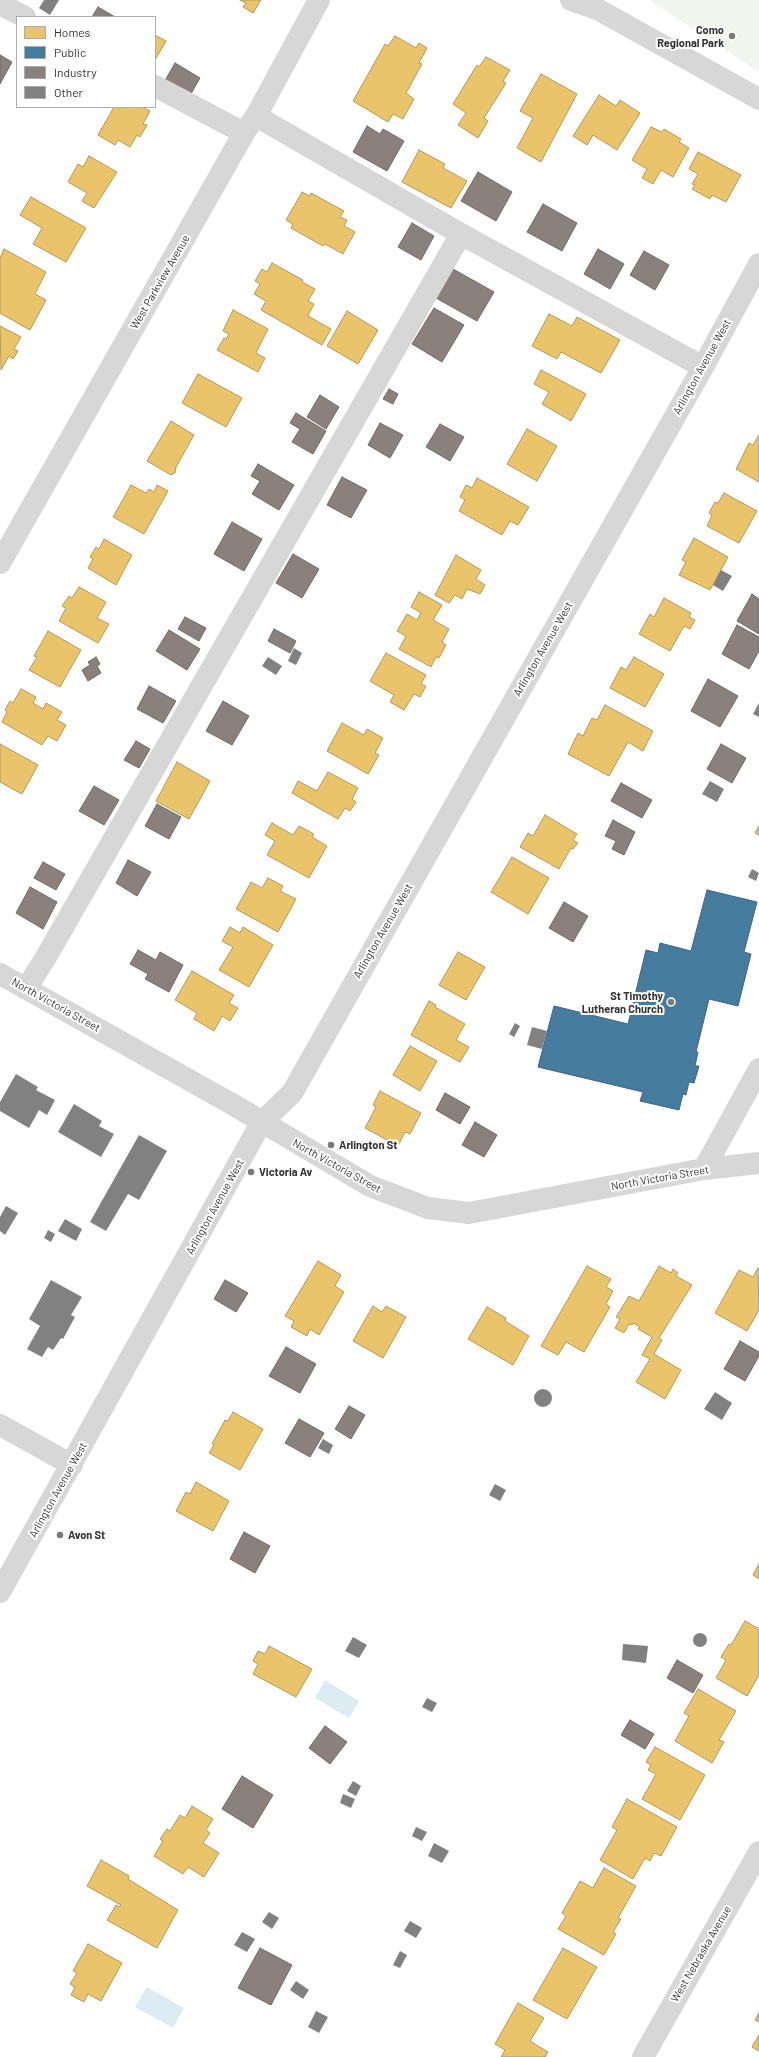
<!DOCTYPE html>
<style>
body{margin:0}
#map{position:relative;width:759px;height:2057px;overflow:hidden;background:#fff;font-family:Barlow,sans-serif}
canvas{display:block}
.legend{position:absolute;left:16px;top:16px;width:140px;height:92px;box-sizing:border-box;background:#fff;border:1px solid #adadad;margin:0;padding:5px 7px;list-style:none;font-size:12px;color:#333}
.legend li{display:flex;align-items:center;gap:8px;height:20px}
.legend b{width:20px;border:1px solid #adadad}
</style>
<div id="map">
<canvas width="759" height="2057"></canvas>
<ul class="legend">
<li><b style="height:11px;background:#e9c46a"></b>Homes</li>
<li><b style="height:11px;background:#457b9d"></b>Public</li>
<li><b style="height:11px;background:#8a817c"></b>Industry</li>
<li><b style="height:11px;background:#818181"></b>Other</li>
</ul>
</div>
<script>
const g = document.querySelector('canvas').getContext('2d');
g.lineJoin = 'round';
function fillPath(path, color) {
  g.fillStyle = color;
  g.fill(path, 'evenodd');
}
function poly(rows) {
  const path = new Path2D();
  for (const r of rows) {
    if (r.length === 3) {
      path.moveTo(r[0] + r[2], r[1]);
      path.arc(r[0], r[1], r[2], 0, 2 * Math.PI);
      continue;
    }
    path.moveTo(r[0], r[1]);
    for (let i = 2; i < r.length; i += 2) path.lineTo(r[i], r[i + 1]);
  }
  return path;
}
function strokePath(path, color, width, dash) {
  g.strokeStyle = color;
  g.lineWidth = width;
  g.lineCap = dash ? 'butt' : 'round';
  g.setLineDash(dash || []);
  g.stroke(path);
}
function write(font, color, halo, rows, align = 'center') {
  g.font = font + ' Barlow,sans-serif';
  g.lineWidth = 4;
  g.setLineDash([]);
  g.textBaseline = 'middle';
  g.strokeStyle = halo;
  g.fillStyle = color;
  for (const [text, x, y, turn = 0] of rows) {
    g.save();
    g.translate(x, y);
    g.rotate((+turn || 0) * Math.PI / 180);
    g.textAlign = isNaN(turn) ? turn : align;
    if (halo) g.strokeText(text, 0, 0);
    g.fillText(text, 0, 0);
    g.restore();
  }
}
const green = poly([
 [649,0,759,0,759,72]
]);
const water = poly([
 [325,1680,359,1701,349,1718,315,1698],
 [147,1987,184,2008,173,2028,135,2007]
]);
const homes = poly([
 [240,0,261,0,253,13,243,7,246,3,240,0],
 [155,35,166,41,155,60,155,35],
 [395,36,416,48,419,43,427,48,419,63,422,64,406,93,414,99,403,119,393,114,388,122,353,101,385,44,388,46,395,36],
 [486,57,510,70,503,81,506,83,484,118,488,121,478,138,458,125,466,113,453,104,477,65,479,67,486,57],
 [541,74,577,94,541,162,517,148,533,118,520,111,541,74],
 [599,95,616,106,620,100,640,113,617,150,593,135,587,145,573,136,599,95],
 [114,107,142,107,150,111,143,124,147,125,140,137,137,135,130,147,118,140,115,145,98,135,114,107],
 [651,127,662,132,664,129,681,139,679,142,689,148,673,177,661,170,653,184,642,178,647,169,632,160,651,127],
 [419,150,445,164,443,168,467,181,451,208,402,182,419,150],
 [698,152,741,175,726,202,712,195,710,199,692,189,695,185,692,184,698,174,689,169,698,152],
 [89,156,117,172,94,208,82,201,87,193,68,182,78,164,83,167,89,156],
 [302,192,310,196,311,193,344,211,340,217,347,220,344,226,355,232,343,254,325,244,323,246,291,228,293,224,286,220,302,192],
 [31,197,86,228,66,262,33,244,42,228,20,215,31,197],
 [4,249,46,272,35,294,46,300,30,330,0,313,0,258,4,249],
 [272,263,303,280,302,282,315,289,308,301,314,304,308,316,331,329,322,345,261,310,266,301,254,294,260,284,255,281,262,269,267,272,272,263],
 [233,310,268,329,256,353,265,358,258,372,217,350,224,338,226,339,229,334,223,331,233,310],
 [347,311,378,330,358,364,327,346,347,311],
 [549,314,572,326,577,317,620,340,601,373,561,352,557,359,532,346,549,314],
 [0,326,21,337,14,349,18,351,13,359,9,356,1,370,0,326],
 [541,370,586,394,571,421,542,404,549,392,534,384,541,370],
 [198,374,242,398,226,427,182,403,198,374],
 [171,421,194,435,176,467,175,473,171,475,147,461,171,421],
 [527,429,557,446,537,481,507,464,527,429],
 [759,435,759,482,736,469,749,443,753,445,759,435],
 [477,478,529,507,518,525,510,521,502,535,459,511,465,500,460,497,466,485,472,488,477,478],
 [131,485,146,493,149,489,154,492,157,485,168,491,144,534,113,517,131,485],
 [724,493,757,511,739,543,707,526,712,515,709,513,715,502,718,503,724,493],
 [694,538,728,557,710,590,679,575,686,562,682,560,694,538],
 [104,539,132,555,116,585,88,568,93,559,90,557,96,547,99,549,104,539],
 [456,555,481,570,476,579,485,585,480,594,467,589,462,599,455,595,449,603,435,595,456,555],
 [79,587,106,602,97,618,109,624,98,643,59,621,66,608,62,606,69,596,72,598,79,587],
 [419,592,442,605,433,620,449,629,442,642,446,645,439,658,436,657,431,667,399,649,406,636,397,631,407,614,417,620,421,613,411,607,419,592],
 [664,598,691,613,689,617,695,620,690,629,684,626,670,651,639,634,650,614,654,617,664,598],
 [48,631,81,650,60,687,29,670,37,657,34,656,48,631],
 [386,653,426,675,421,684,426,686,420,697,414,694,404,710,390,702,394,695,370,681,386,653],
 [634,657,664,674,645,707,610,688,621,667,626,670,634,657],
 [21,689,36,697,33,703,43,709,46,703,62,712,57,720,66,725,57,741,48,736,42,745,2,722,7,712,5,710,10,701,13,703,21,689],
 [605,705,653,731,643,751,628,742,609,776,568,754,578,733,583,736,592,718,597,720,605,705],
 [342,723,364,735,367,729,383,738,375,753,379,755,368,774,327,751,342,723],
 [0,744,38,765,22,794,0,782,0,744],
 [177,762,210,781,189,819,156,801,177,762],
 [328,772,358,788,352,799,356,802,350,811,345,808,338,819,292,793,298,781,317,791,328,772],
 [545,815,577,834,573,840,578,843,573,849,571,848,559,869,520,847,528,833,533,836,545,815],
 [272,823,293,835,299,826,314,834,312,837,327,846,309,878,267,855,275,841,265,835,272,823],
 [759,826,759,835,755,833,759,826],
 [512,857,549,878,528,914,491,892,512,857],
 [268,878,283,886,280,891,296,899,278,932,236,909,251,882,262,888,268,878],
 [230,927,240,933,243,927,273,945,249,987,219,970,233,947,222,941,230,927],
 [458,952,485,967,466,1000,439,985,458,952],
 [192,971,234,995,229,1003,238,1008,230,1021,222,1016,214,1031,194,1019,197,1013,175,1000,192,971],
 [429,1001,436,1005,435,1007,465,1024,456,1040,469,1047,460,1062,411,1035,429,1001],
 [410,1046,437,1061,420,1091,393,1075,410,1046],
 [380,1091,421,1113,410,1134,405,1132,398,1146,365,1128,376,1107,373,1105,380,1091],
 [318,1261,341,1275,335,1286,344,1292,319,1335,310,1329,307,1336,291,1327,294,1321,285,1316,318,1261],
 [587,1266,611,1279,606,1287,613,1291,606,1304,610,1307,584,1352,566,1342,558,1355,541,1346,587,1266],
 [659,1266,671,1273,673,1269,678,1273,676,1276,692,1285,659,1338,662,1340,654,1354,681,1370,665,1399,636,1382,650,1359,642,1355,652,1337,638,1329,640,1327,633,1323,632,1325,629,1324,624,1333,615,1328,620,1319,616,1317,629,1296,639,1301,659,1266],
 [758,1268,759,1310,747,1331,715,1313,739,1270,753,1277,758,1268],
 [373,1306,382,1312,386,1306,406,1317,383,1358,353,1341,373,1306],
 [487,1307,506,1318,505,1321,529,1336,513,1365,468,1339,487,1307],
 [233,1412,263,1429,240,1470,209,1453,214,1445,212,1444,225,1420,228,1421,233,1412],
 [196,1482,229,1501,213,1531,176,1511,186,1492,190,1494,196,1482],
 [759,1564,759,1579,753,1575,759,1564],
 [745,1621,759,1629,759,1675,747,1696,716,1678,726,1660,721,1657,729,1644,731,1645,745,1621],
 [269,1646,312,1669,296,1697,253,1674,258,1664,253,1661,258,1651,265,1654,269,1646],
 [698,1689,736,1711,719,1740,724,1742,712,1763,675,1741,689,1716,684,1713,698,1689],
 [655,1747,705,1775,680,1820,642,1799,656,1774,648,1770,651,1765,646,1762,655,1747],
 [627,1799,677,1827,661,1856,654,1853,650,1861,645,1858,633,1879,600,1860,617,1830,612,1827,627,1799],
 [192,1806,213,1819,206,1830,210,1833,203,1843,219,1853,204,1877,188,1867,183,1874,154,1856,163,1841,160,1839,167,1829,170,1831,180,1815,185,1818,192,1806],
 [101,1860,129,1876,128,1879,178,1910,157,1948,107,1920,116,1905,119,1907,121,1905,87,1886,101,1860],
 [604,1868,636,1886,618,1918,621,1919,613,1932,616,1934,604,1955,558,1929,566,1916,562,1913,580,1881,593,1888,604,1868],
 [88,1944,122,1963,101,2001,88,1994,84,2002,71,1995,75,1987,70,1984,77,1973,73,1971,88,1944],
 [563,1948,597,1967,567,2019,533,2000,563,1948],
 [518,2003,544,2018,530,2041,548,2052,545,2057,501,2057,505,2050,495,2044,518,2003],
 [759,2013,759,2022,755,2020,759,2013],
 [759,2035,759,2051,752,2047,759,2035]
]);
const public = poly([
 [707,890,757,902,744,952,751,954,738,1006,709,999,696,1052,698,1052,695,1066,699,1066,694,1083,689,1082,686,1095,683,1094,679,1110,640,1101,643,1092,538,1067,554,1006,628,1024,646,950,658,953,660,943,691,951,707,890]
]);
const industry = poly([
 [98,7,115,17,92,17,98,7],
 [0,55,12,62,0,84,0,55],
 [175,63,200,78,188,99,163,84,175,63],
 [367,126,380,134,383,129,404,141,387,171,353,152,367,126],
 [478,172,512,192,496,221,461,201,478,172],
 [543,204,577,223,562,251,527,232,543,204],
 [412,223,434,236,421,260,398,247,412,223],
 [598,249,624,264,610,289,584,274,598,249],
 [644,251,669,265,655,290,630,275,644,251],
 [453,269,494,292,477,321,436,298,453,269],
 [434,308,464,325,442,362,412,344,434,308],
 [389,389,398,394,393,404,383,399,389,389],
 [320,395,339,407,326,429,307,417,320,395],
 [296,413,326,431,313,454,292,442,300,429,290,423,296,413],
 [380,423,403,435,390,458,368,445,380,423],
 [440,424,464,437,450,461,426,447,440,424],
 [258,464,294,485,279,510,252,494,260,481,251,476,258,464],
 [342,477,367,490,351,518,327,505,342,477],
 [232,522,262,539,244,571,214,554,232,522],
 [293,554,319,569,302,598,276,583,293,554],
 [752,594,759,599,759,634,737,621,752,594],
 [185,617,206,628,199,641,178,629,185,617],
 [737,625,759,637,759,651,749,669,722,654,737,625],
 [274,629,296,641,290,653,268,641,274,629],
 [169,630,200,649,187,670,156,651,169,630],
 [96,657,100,664,97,666,101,673,88,681,82,670,90,665,88,662,96,657],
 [708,679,738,696,720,727,691,711,708,679],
 [149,686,176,701,163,723,137,709,149,686],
 [223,701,249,716,232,745,206,731,223,701],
 [136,741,150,749,139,768,124,760,136,741],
 [721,744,746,758,732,783,707,769,721,744],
 [621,783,652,800,642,818,611,801,621,783],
 [94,786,119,800,104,825,79,811,94,786],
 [157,804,181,817,169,839,145,826,157,804],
 [613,820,635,832,624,855,612,849,616,841,605,836,613,820],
 [128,860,151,872,137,896,116,883,128,860],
 [43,862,65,874,56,890,34,878,43,862],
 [30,887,57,902,43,929,16,913,30,887],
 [564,902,588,916,573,942,549,928,564,902],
 [138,950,156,960,160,952,183,965,169,992,145,979,148,974,130,964,138,950],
 [445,1093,470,1107,460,1124,436,1110,445,1093],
 [475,1122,497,1135,484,1157,462,1145,475,1122],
 [225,1280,248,1293,236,1312,214,1299,225,1280],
 [740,1341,759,1352,759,1356,745,1381,724,1369,740,1341],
 [286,1347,316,1364,300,1393,269,1376,286,1347],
 [349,1406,365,1415,351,1439,335,1429,349,1406],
 [299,1419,324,1433,310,1457,285,1443,299,1419],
 [244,1532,270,1546,255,1573,230,1559,244,1532],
 [677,1660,703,1675,693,1693,667,1678,677,1660],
 [630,1720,654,1734,645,1749,621,1735,630,1720],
 [325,1726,347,1742,330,1764,309,1748,325,1726],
 [242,1776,273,1795,253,1828,222,1809,242,1776],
 [260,1948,292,1965,271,2005,238,1988,260,1948]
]);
const building = poly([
 [44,0,59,0,50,15,39,8],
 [721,570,732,576,723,591,713,585],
 [294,648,302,653,296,665,288,661],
 [268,657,282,666,276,675,262,666],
 [759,703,759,717,753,714],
 [710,781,724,789,717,802,702,794],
 [752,869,759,873,756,881,748,877],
 [515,1023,520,1026,514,1037,509,1034],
 [532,1027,547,1031,542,1049,527,1045],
 [16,1074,38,1087,36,1090,55,1100,47,1115,39,1110,29,1128,0,1111,0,1102],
 [74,1104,102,1121,99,1126,114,1134,101,1157,58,1132],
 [139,1135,167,1151,139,1200,128,1194,106,1231,90,1222],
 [6,1206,18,1213,5,1235,0,1231,0,1217],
 [65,1219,82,1229,76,1241,58,1231],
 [48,1230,55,1234,51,1242,44,1238],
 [51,1280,82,1297,71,1315,75,1317,63,1339,61,1338,53,1350,48,1347,42,1357,27,1349,40,1326,29,1319],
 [543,1398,9],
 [715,1392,732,1403,722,1420,704,1409],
 [323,1439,333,1445,329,1454,318,1448],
 [495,1484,506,1490,500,1501,489,1495],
 [700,1640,7],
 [353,1637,367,1645,359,1658,345,1651],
 [623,1644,648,1646,646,1663,622,1660],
 [427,1698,437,1703,432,1712,422,1707],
 [353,1781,361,1786,356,1796,347,1791],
 [343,1794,355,1799,351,1808,340,1803],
 [416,1827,427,1832,422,1841,412,1836],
 [434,1843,449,1851,442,1863,428,1856],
 [269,1912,279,1918,272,1929,262,1922],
 [410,1921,422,1928,416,1938,404,1931],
 [242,1932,255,1939,247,1952,234,1945],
 [400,1951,407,1955,400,1968,393,1965],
 [296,1981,309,1990,303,1999,290,1990],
 [316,2011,328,2017,319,2033,308,2027]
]);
const minor = poly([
 [571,0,599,10,759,99],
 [0,4,25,17],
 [155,86,244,133],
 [256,116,461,234,703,367],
 [0,563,244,133,256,116,319,0],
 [0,974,232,1104,370,1186,428,1208,469,1213,704,1169,759,1163],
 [26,989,46,957,461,234],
 [704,1169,759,1069],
 [0,1425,72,1465],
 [0,1592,261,1123,292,1093,703,367,759,264],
 [643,2057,759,1852]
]);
const markers = [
 [732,36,4,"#7a7a7a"],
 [671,1002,4,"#7a7a7a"],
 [331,1145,4,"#7a7a7a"],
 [251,1172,4,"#7a7a7a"],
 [60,1535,4,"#7a7a7a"]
];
const poiNames = [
 ["Como",724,30,"right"],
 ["Regional Park",724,43,"right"],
 ["St Timothy",663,996,"right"],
 ["Lutheran Church",663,1009,"right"],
 ["Arlington St",339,1145],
 ["Victoria Av",259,1172],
 ["Avon St",68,1535]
];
const streetNames = [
 ["West Parkview Avenue",160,282,-60],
 ["Arlington Avenue West",702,367,-61],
 ["Arlington Avenue West",543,649,-60],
 ["Arlington Avenue West",383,931,-60],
 ["North Victoria Street",56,1005,29],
 ["North Victoria Street",337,1166,29],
 ["North Victoria Street",660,1178,-10],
 ["Arlington Avenue West",215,1207,-61],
 ["Arlington Avenue West",58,1490,-61],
 ["West Nebraska Avenue",701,1954,-60]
];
fillPath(green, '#f1f5ed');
fillPath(water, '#ddebf3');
fillPath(homes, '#e9c46a');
strokePath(homes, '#b2985a', 1);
fillPath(public, '#457b9d');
strokePath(public, '#40657d', 1);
fillPath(industry, '#8a817c');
strokePath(industry, '#706a66', 1);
fillPath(building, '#818181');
strokePath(minor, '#d7d7d7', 22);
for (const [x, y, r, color] of markers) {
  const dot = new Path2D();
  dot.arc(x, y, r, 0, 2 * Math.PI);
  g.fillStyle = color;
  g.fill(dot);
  strokePath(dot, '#fff', 1.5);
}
write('bold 11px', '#333', '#fff', poiNames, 'left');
write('11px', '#333', '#fff', streetNames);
</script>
